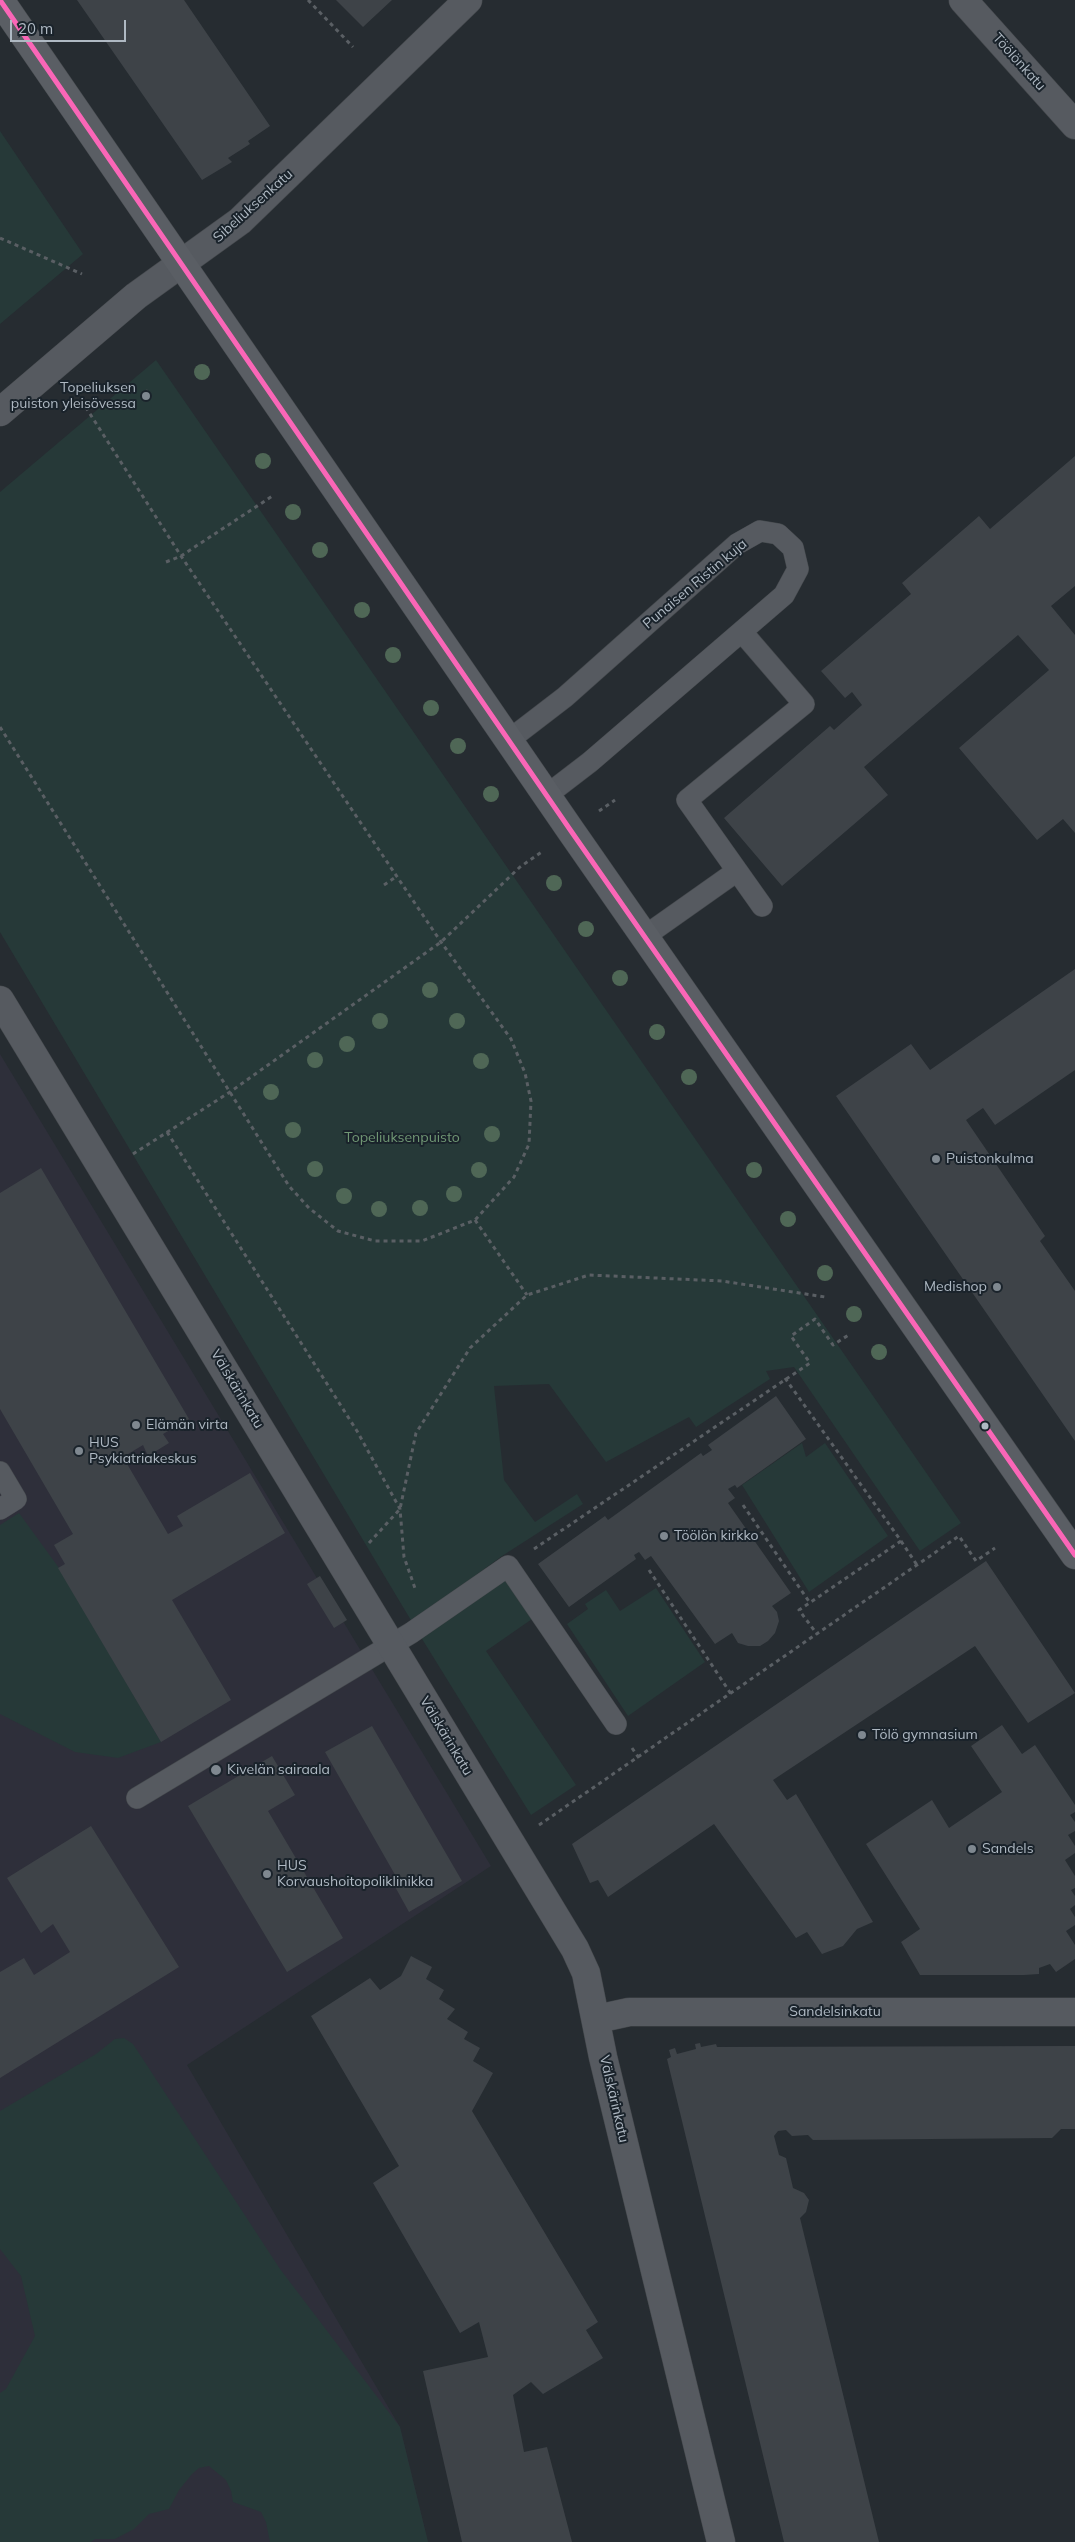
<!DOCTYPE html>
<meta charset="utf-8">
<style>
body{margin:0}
#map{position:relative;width:1075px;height:2542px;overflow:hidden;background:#262c31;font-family:Mulish,sans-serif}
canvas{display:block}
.scale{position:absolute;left:10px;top:20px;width:116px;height:22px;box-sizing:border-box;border:2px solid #afb9c3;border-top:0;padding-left:6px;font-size:15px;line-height:18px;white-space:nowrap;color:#afb9c3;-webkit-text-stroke:4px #1a232b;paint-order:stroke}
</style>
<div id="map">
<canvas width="1075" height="2542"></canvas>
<div class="scale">20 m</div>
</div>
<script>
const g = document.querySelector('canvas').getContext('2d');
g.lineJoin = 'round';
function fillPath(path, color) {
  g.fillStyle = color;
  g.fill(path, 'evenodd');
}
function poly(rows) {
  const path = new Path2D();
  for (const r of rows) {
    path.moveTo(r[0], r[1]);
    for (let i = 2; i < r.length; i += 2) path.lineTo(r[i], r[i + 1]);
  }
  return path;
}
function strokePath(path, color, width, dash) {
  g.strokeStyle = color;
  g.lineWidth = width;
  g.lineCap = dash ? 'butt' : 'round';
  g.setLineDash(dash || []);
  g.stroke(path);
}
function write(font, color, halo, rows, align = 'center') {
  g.font = font + ' Mulish,sans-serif';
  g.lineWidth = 4;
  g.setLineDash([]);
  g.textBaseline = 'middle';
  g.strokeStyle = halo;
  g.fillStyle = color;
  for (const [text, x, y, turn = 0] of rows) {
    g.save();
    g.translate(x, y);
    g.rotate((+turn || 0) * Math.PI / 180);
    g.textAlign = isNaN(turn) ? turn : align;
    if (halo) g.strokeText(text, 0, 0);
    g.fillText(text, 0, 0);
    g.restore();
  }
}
const medical = poly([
 [0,1054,491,1866,187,2065,400,2427,428,2542,0,2542]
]);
const green = poly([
 [0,131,83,254,0,324],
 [156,360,961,1523,920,1551,794,1367,766,1371,770,1379,696,1427,689,1417,606,1462,549,1384,494,1386,504,1480,535,1522,577,1494,583,1504,502,1556,412,1622,0,932,0,492],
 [802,1443,806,1457,825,1443,888,1536,809,1592,742,1485],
 [19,1513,59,1568,161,1742,118,1758,75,1752,0,1714,0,1525],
 [504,1576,532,1619,486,1651,576,1785,531,1815,419,1634],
 [656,1588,705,1662,628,1716,567,1624,588,1609,585,1604,606,1590,620,1611],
 [124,2038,133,2044,280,2269,400,2427,428,2542,270,2542,266,2522,261,2512,233,2502,231,2491,226,2480,209,2466,199,2468,192,2474,179,2490,169,2509,149,2514,134,2529,115,2539,95,2539,91,2542,0,2542,0,2393,6,2389,35,2336,21,2276,0,2249,0,2111,96,2054,115,2039]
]);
const building = poly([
 [77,0,184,0,270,126,248,141,250,144,228,158,232,162,202,180],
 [336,0,392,0,363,27],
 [147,389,152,397,145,402,140,395],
 [1075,456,1075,586,1051,606,1075,635,1075,833,1063,819,1037,840,959,748,1049,670,1018,635,864,767,888,795,782,886,724,818,830,726,834,730,862,705,852,692,845,698,821,671,911,594,902,583,979,516,990,529],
 [1075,969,1075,1070,995,1125,983,1108,966,1120,1045,1236,1040,1241,1075,1291,1075,1441,836,1096,911,1044,930,1070],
 [41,1168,189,1419,163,1434,169,1443,148,1456,143,1445,123,1457,168,1534,183,1526,177,1516,250,1473,285,1533,172,1600,231,1700,161,1742,58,1568,65,1564,54,1545,73,1534,0,1409,0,1193],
 [776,1396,806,1439,737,1488,735,1485,728,1489,735,1498,728,1503,791,1593,772,1606,777,1612,779,1621,775,1633,768,1641,760,1646,748,1646,738,1643,732,1633,715,1644,651,1556,645,1560,639,1552,634,1555,636,1559,569,1607,538,1564,605,1516,608,1520,701,1453,703,1456,712,1450,708,1445],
 [986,1561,1075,1693,1028,1723,975,1646,773,1780,787,1800,796,1794,873,1922,857,1929,843,1946,822,1954,807,1932,796,1938,714,1824,608,1897,598,1880,590,1883,572,1844],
 [320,1576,347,1620,334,1628,307,1584],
 [1002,1725,1022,1754,1035,1745,1075,1805,1075,1812,1070,1815,1075,1822,1075,1831,1068,1835,1075,1846,1075,1853,1065,1860,1075,1876,1075,1888,1071,1890,1075,1896,1075,1905,1070,1909,1075,1917,1075,1925,1066,1931,1075,1945,1075,1959,1056,1972,1050,1964,1039,1968,1039,1974,1024,1975,920,1975,901,1942,920,1929,866,1844,932,1800,949,1828,1002,1792,971,1746],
 [372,1726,462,1881,409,1912,393,1883,398,1880,325,1752],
 [272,1756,295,1795,268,1811,343,1938,287,1972,188,1806],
 [91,1826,179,1967,0,2078,0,1972,24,1958,34,1975,70,1952,53,1924,41,1933,7,1878],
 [411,1956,432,1967,426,1979,444,1990,439,1999,455,2009,447,2019,468,2032,464,2039,480,2048,473,2061,493,2073,472,2111,598,2322,586,2330,603,2358,543,2394,531,2382,513,2395,524,2452,547,2447,572,2542,462,2542,423,2371,488,2357,479,2322,460,2333,373,2183,399,2166,311,2016,370,1978,380,1990,401,1976],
 [700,2043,701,2047,716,2044,717,2047,1075,2046,1075,2129,1061,2129,1052,2138,813,2140,808,2135,792,2136,786,2130,778,2131,774,2136,779,2155,786,2158,793,2188,804,2193,809,2200,806,2212,800,2218,879,2542,784,2542,667,2059,671,2057,669,2050,675,2048,677,2054,696,2049,695,2044]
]);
const path = poly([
 [308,0,353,47],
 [0,238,82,274],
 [166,562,181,556,274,495],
 [0,727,289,1186,309,1208,338,1231,375,1241,422,1241,475,1220,514,1177,529,1144,531,1101,525,1073,511,1039,441,942,181,556,83,403],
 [599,811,615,800],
 [384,885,397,876],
 [167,1132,357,1431,400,1509,404,1557,416,1591],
 [133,1154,230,1092,441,942,520,867,543,851],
 [475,1220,527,1295],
 [785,1378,901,1541,799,1610,817,1634],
 [743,1505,810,1603],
 [901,1541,917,1565],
 [369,1543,400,1509,416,1433,470,1348,527,1295,589,1275,722,1281,825,1297],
 [534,1549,810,1363,791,1336,815,1319,833,1345,850,1334],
 [649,1570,731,1694],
 [632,1748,639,1758],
 [539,1825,959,1536,976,1561,995,1548]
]);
const service = poly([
 [742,632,804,704,687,800,762,906],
 [509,740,565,697,737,544,760,531,778,534,793,548,798,569,784,595,590,762,547,795],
 [645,936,737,871],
 [0,1472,16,1499,0,1509],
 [137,1798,411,1633,508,1566,616,1724]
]);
const minor = poly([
 [963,0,1075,125],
 [0,412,136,296,240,221,468,0],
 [0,1000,391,1645,575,1949,586,1973,603,2057,721,2542],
 [597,2019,629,2012,1075,2012]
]);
const secondary = poly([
 [0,0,571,831,1075,1555]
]);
const bus1 = poly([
 [0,0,571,831,1075,1555]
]);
const trees = [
 [202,372],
 [263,461],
 [293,512],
 [320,550],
 [362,610],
 [393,655],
 [431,708],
 [458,746],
 [491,794],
 [554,883],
 [586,929],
 [620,978],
 [430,990],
 [380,1021],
 [457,1021],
 [657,1032],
 [347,1044],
 [315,1060],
 [481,1061],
 [689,1077],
 [271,1092],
 [293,1130],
 [492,1134],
 [315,1169],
 [479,1170],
 [754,1170],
 [454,1194],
 [344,1196],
 [420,1208],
 [379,1209],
 [788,1219],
 [825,1273],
 [854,1314],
 [879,1352]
];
const markers = [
 [146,396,5,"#7f8890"],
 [936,1159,5,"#7f8890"],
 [997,1287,5,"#7f8890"],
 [136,1425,5,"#7f8890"],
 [985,1426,4.5,"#afb9c3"],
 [79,1451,5,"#7f8890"],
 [664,1536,5,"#7f8890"],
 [862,1735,5,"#7f8890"],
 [216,1770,6,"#7f8890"],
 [972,1849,5,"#7f8890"],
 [267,1874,5,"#7f8890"]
];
const streetNames = [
 ["Töölönkatu",1019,62,48],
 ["Sibeliuksenkatu",253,206,-42],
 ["Punaisen Ristin kuja",695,584,-40],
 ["Välskärinkatu",237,1389,59],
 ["Välskärinkatu",446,1736,59],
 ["Sandelsinkatu",835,2012],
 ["Välskärinkatu",614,2099,77]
];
const poiNames = [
 ["Topeliuksen",136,388,"right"],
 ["puiston yleisövessa",136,404,"right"],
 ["Puistonkulma",946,1159],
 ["Medishop",987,1287,"right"],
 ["Elämän virta",146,1425],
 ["HUS",89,1443],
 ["Psykiatriakeskus",89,1459],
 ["Töölön kirkko",674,1536],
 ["Tölö gymnasium",872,1735],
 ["Kivelän sairaala",227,1770],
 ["Sandels",982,1849],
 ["HUS",277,1866],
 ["Korvaushoitopoliklinikka",277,1882]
];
const parkNames = [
 ["Topeliuksenpuisto",402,1138]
];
fillPath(medical, '#2e2f3a');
fillPath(green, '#263938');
fillPath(building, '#3e4348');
strokePath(service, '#44484c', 22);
strokePath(minor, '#44484c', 29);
strokePath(secondary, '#44484c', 29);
strokePath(path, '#5a5f64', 3, [4, 4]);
strokePath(service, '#565a60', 21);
strokePath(minor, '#565a60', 28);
strokePath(secondary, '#5a5e64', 28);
strokePath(bus1, '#fa66b7', 5);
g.fillStyle = '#4f6756';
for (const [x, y] of trees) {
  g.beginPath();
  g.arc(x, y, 8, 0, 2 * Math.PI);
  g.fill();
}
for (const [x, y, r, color] of markers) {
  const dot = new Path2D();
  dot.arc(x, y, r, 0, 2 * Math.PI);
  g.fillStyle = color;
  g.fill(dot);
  strokePath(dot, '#1a232b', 2);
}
write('14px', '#afb9c3', '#1a232b', streetNames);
write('14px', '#afb9c3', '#1a232b', poiNames, 'left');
write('14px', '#709774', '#1a232b', parkNames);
</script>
